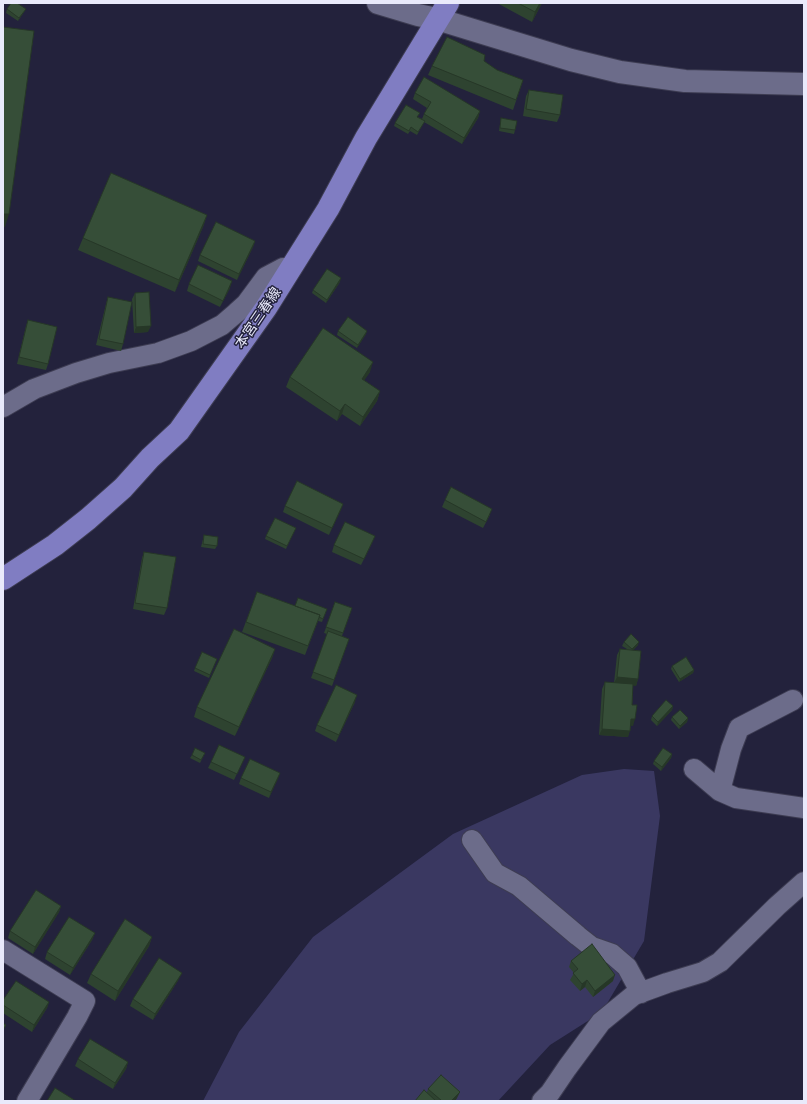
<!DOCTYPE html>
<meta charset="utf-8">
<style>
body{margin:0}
#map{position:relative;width:807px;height:1104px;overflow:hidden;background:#23223c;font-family:"Golos Text",sans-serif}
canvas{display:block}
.frame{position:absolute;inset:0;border:4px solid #e9eafb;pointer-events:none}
</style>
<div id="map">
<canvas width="807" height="1104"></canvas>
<div class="frame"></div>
</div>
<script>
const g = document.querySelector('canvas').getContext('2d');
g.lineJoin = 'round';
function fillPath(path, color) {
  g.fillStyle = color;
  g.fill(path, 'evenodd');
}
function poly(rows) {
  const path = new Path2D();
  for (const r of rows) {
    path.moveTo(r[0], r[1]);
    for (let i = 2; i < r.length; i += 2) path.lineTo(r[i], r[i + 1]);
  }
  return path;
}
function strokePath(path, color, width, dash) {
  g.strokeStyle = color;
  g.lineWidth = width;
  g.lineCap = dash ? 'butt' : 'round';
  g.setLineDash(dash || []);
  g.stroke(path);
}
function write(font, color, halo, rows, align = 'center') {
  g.font = font + ' "Golos Text","Noto Sans JP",sans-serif';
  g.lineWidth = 3;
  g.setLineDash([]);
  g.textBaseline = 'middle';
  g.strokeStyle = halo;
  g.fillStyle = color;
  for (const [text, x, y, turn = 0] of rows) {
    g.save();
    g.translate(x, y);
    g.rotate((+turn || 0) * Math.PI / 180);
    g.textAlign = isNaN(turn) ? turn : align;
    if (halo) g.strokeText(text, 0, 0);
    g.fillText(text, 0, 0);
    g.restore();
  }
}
const green = poly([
 [624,769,654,771,660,816,644,941,602,1012,550,1045,498,1101,203,1101,239,1032,313,937,453,834,582,775]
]);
const minor = poly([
 [3,407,34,389,76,373,109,363,158,353,191,341,222,325,236,313,246,304,266,277,283,268,291,268],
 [694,769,720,791,736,798,804,808],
 [720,791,731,749,739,728,793,700],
 [472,840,495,873,519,886,578,936,592,947,612,954,627,967,641,993],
 [3,950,85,1001,77,1017,27,1101],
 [542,1101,550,1093,567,1068,601,1022,634,995,667,983,703,972,720,962,777,906,804,882]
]);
const tertiary = poly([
 [378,3,418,15,437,19,571,60,620,72,685,81,804,84]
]);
const primary = poly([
 [3,579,55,545,88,519,123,488,150,458,179,431,266,308,328,209,366,138,448,3]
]);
const wall = poly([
 [497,3,542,3,532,22],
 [7,9,24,12,18,21,6,13],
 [484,61,497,70,523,80,513,110,428,75,432,66],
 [529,90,560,115,557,122,523,116,526,96],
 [415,93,480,111,478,118,462,144,424,122,417,135,410,131,408,134,394,126,395,123,418,117,422,119,424,114,427,108,413,99],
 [501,118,515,130,514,134,499,131],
 [207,215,203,227,175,292,78,250,83,238],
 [255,241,253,247,237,280,198,261,200,255],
 [340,282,326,303,312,293,313,290],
 [189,284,230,288,220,307,187,291],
 [135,293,148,332,134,333,132,299],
 [108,297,123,344,121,351,96,345,106,304],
 [28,320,48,364,46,370,17,364,26,326],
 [338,331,366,334,357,348,337,335],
 [370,372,364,380,380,391,377,401,360,426,342,414,337,421,286,387,290,377],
 [445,500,490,515,483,528,442,507],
 [343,504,329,535,283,512,285,506],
 [294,531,286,549,265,539,266,536],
 [204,535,217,546,215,549,201,547],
 [375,536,372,543,361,565,332,552,334,545],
 [144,552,167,608,164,615,133,609,142,558],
 [257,592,295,606,327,609,322,622,318,621,305,655,242,632],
 [335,602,352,608,342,636,349,639,332,686,311,678,327,634,324,633],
 [624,642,638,645,633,650,638,679,636,686,633,685,632,705,633,726,630,725,628,737,599,735,602,689,605,682,614,683,617,655,620,649,627,649,622,646],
 [275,649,272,658,235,736,194,717,197,707],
 [217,659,209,678,194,671,195,668],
 [672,666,694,670,693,673,679,682,671,669],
 [355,702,336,742,315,731,317,725],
 [673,706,672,710,657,726,651,720,652,716],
 [672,717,688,718,687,722,679,729,671,720],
 [205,753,200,763,190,758,192,755],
 [672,754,671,758,661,771,653,764,654,761],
 [211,762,242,763,234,780,208,768],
 [280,773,269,798,239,784,241,778],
 [61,906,59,912,33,954,8,938,10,931],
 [95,933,92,940,70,975,45,959,47,952],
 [152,937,149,946,115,1001,87,983,91,974],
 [571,961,613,981,593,997,585,987,580,991,570,980,574,973,569,967],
 [179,979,153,1020,130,1006,133,999],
 [3,1000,49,1002,47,1008,32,1032,3,1013],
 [78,1059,128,1062,126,1069,113,1089,75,1066],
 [428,1089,457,1098,455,1101,415,1101,427,1092]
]);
const shadedWall = poly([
 [540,3,542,3,532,22,535,12],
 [26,9,18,21,19,18],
 [480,111,478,118,462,144,464,138],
 [3,214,9,214,5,227,3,227],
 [207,215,203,227,175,292,179,280],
 [255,241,253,247,237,280,239,274],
 [341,278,340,282,326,303,327,300],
 [232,281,230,288,220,307,223,301],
 [151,326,148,332,134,333,136,327],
 [367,331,366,334,357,348,358,345],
 [373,362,370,372,359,388,362,379],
 [380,391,377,401,360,426,363,417],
 [345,404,342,414,337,421,340,411],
 [343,504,341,510,329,535,332,528],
 [639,642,638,645,631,653,632,649],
 [275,649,272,658,235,736,239,727],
 [694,670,693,673,679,682,680,679],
 [617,677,638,679,636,686,614,683],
 [357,695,355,702,336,742,339,735],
 [673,706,672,710,657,726,658,722],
 [688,718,687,722,679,729,680,726],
 [631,719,635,719,633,726,628,725],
 [602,729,630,731,628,737,599,735],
 [672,754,671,758,661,771,662,767],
 [280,773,278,779,269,798,271,792],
 [61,906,59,912,33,954,35,947],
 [95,933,92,940,70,975,73,968],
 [152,937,149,946,115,1001,118,991],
 [182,973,179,979,153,1020,155,1014],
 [615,975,613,981,593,997,595,991],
 [587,980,585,987,580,991,582,984],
 [49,1002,47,1008,32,1032,34,1025],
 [128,1062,126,1069,113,1089,115,1083],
 [460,1092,457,1098,455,1101,451,1101]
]);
const building = poly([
 [11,3,17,3,26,9,19,18,7,9,11,3],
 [518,3,540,3,535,12,518,3],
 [3,27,34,31,9,214,3,214,3,27],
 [447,37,485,55,484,61,497,70,523,80,516,100,432,66,447,37],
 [424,77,480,111,464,138,424,114,431,102,415,93,424,77],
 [529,90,563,95,560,115,526,109,529,90],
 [406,105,420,113,417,117,425,121,418,132,411,127,409,131,395,123,406,105],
 [501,118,517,121,515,130,500,128,501,118],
 [111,173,207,215,179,280,83,238,111,173],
 [216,222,255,241,239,274,200,255,216,222],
 [198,265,232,281,223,301,189,284,198,265],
 [327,269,341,278,327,300,313,290,327,269],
 [149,292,151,326,136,327,135,293,149,292],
 [108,297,132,302,123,344,99,339,108,297],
 [348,317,367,331,358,345,338,331,348,317],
 [28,320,57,327,48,364,19,357,28,320],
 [323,328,373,362,362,379,380,391,363,417,345,404,340,411,290,377,323,328],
 [297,481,343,504,332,528,285,506,297,481],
 [451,487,492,509,486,522,445,500,451,487],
 [275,518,296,528,287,546,266,536,275,518],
 [345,522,375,536,364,559,334,545,345,522],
 [204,535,218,537,217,546,203,544,204,535],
 [144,552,176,557,167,608,135,603,144,552],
 [257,592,320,615,308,646,246,622,257,592],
 [298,598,327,609,323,619,319,617,320,615,295,606,298,598],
 [335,602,352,608,343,633,326,627,335,602],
 [234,629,275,649,239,727,197,707,234,629],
 [328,631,349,639,334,680,313,672,328,631],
 [631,634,639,642,632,649,624,642,631,634],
 [620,649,641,651,638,679,617,677,620,649],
 [202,652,217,659,210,675,195,668,202,652],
 [686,657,694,670,680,679,672,666,686,657],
 [605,682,633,684,632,705,637,705,635,719,631,719,630,731,602,729,605,682],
 [336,685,357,695,339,735,317,725,336,685],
 [666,700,673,706,658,722,652,716,666,700],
 [680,710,688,718,680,726,672,717,680,710],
 [219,745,245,757,237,774,211,762,219,745],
 [195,748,205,753,201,760,192,755,195,748],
 [663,748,672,754,662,767,654,761,663,748],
 [250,759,280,773,271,792,241,778,250,759],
 [36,890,61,906,35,947,10,931,36,890],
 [69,917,95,933,73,968,47,952,69,917],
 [125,919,152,937,118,991,91,974,125,919],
 [592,944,615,975,595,991,587,980,582,984,573,973,578,969,571,961,592,944],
 [159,958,182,973,155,1014,133,999,159,958],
 [16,981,49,1002,34,1025,3,1005,3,1000,16,981],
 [3,1023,6,1025,3,1030,3,1023],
 [90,1039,128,1062,115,1083,78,1059,90,1039],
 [441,1075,460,1092,451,1101,442,1101,428,1089,441,1075],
 [55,1088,76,1101,47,1101,55,1088],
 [424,1090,436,1101,415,1101,424,1090]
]);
const streetNames = [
 ["本宮三春線",258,318,-56]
];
fillPath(green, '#3a3861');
strokePath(minor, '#3d3c52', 22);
strokePath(tertiary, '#3d3c52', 24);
strokePath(primary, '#3d3c52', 24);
strokePath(minor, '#6c6c8a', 20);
strokePath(tertiary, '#6c6c8a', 22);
strokePath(primary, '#807dc2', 22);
fillPath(wall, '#2e4330');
fillPath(shadedWall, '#263727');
fillPath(building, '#364e38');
strokePath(building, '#263727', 1);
write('14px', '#e9eafb', '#23223c', streetNames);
</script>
